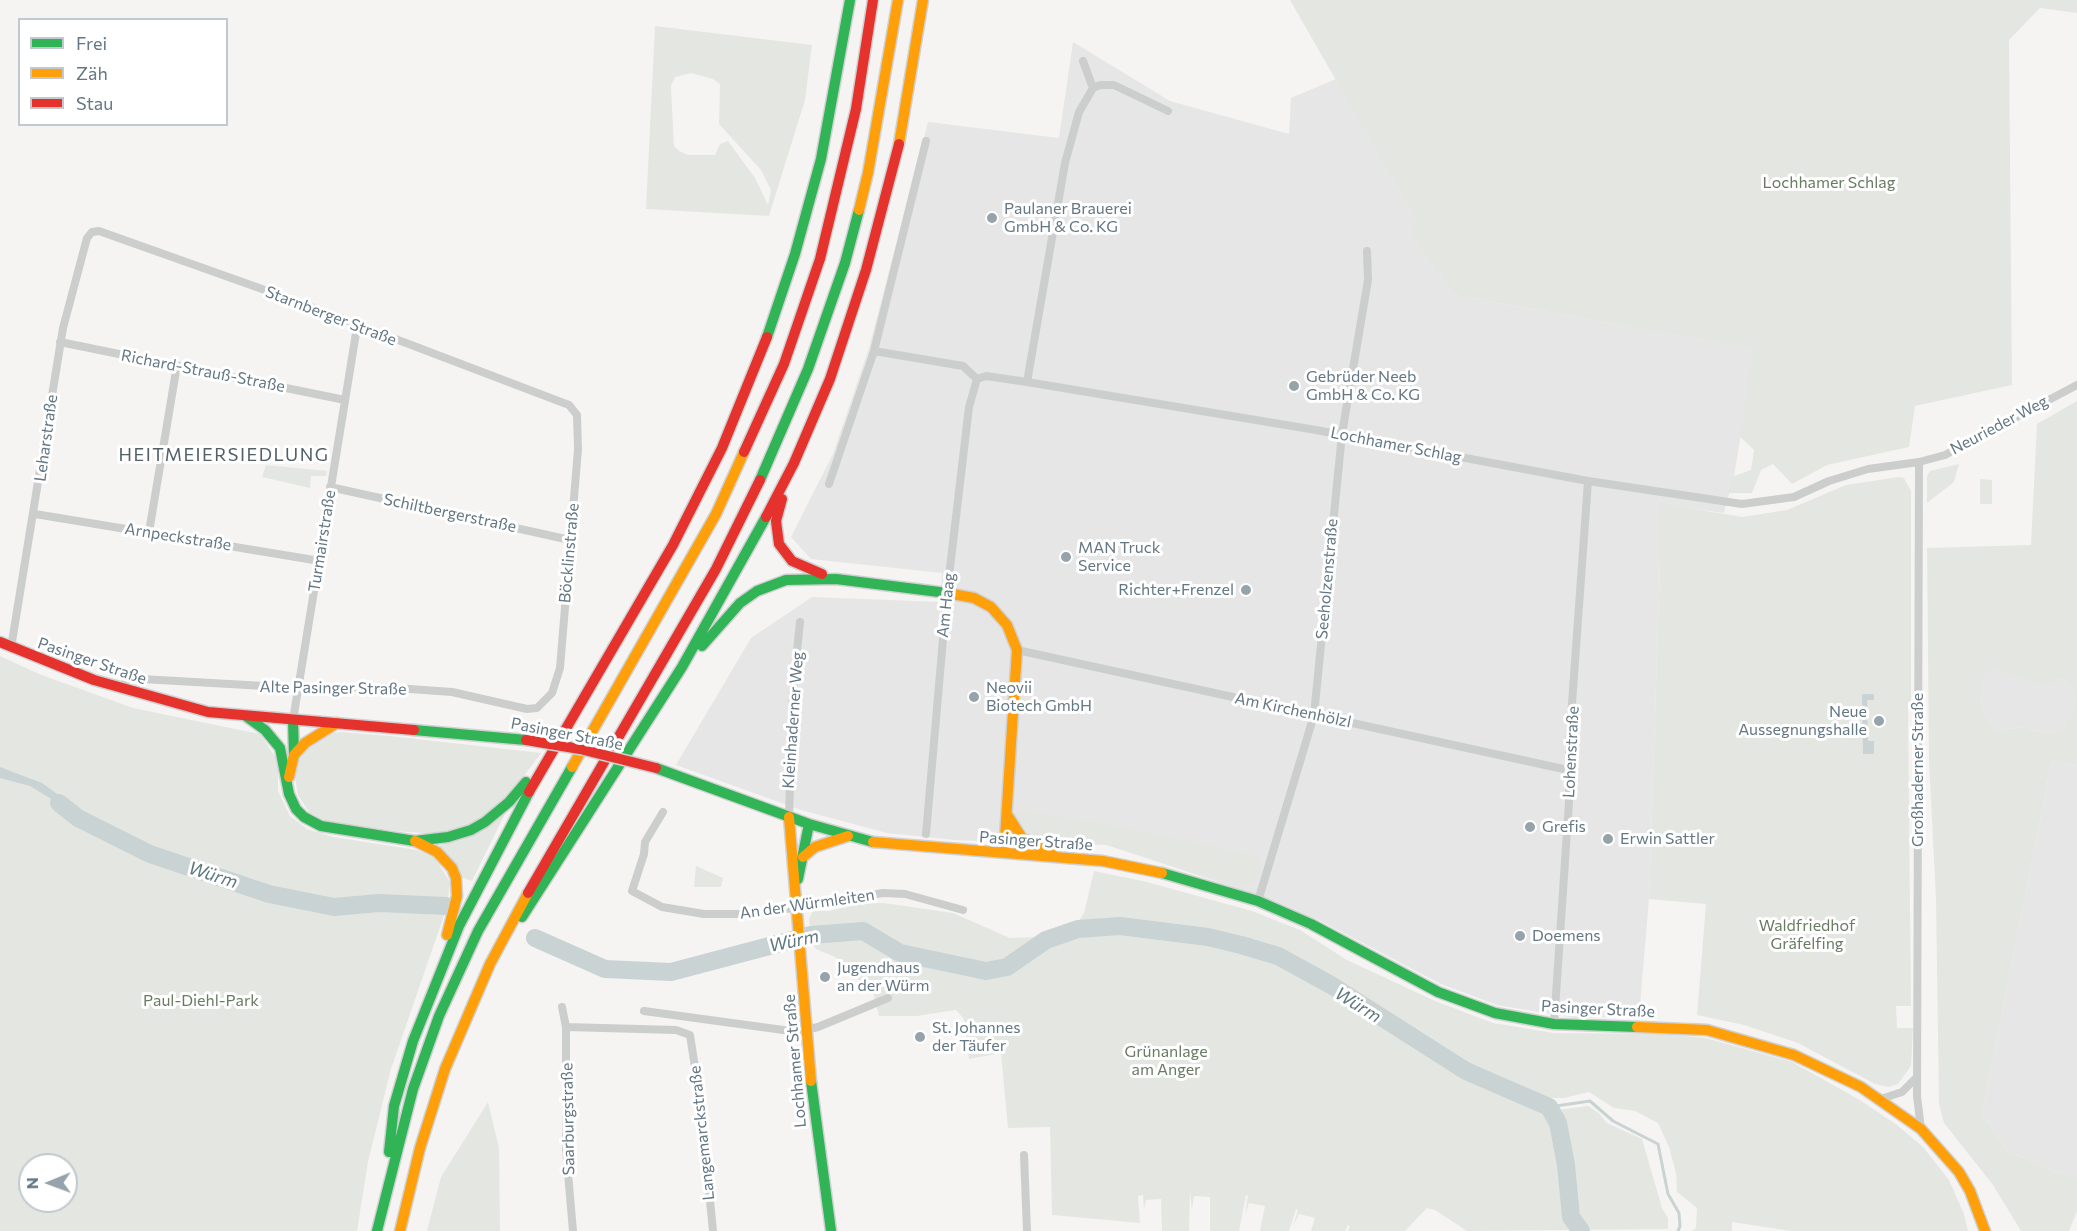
<!DOCTYPE html>
<meta charset="utf-8">
<style>
body{margin:0}
#map{position:relative;width:2077px;height:1231px;overflow:hidden;background:#f5f4f3;font-family:Commissioner,sans-serif}
canvas{display:block}
.legend{position:absolute;left:18px;top:18px;width:210px;height:108px;box-sizing:border-box;background:#fff;border:2px solid #c1c9ce;margin:0;padding:8px 10px;list-style:none;font-size:18px;color:#647784}
.legend li{display:flex;align-items:center;gap:12px;height:30px}
.legend b{width:30px;border:2px solid #c1c9ce}
.north{position:absolute;left:18px;top:1153px;width:60px;height:60px;box-sizing:border-box;background:#fff;border:2px solid #c1c9ce;border-radius:50%;rotate:269deg;font-size:16px;font-weight:700;line-height:24px;text-align:center;color:#647784}
.north::after{content:'';display:block;margin:auto;width:21px;height:27px;background:#97a3ab;clip-path:polygon(50% 0,100% 100%,50% 72%,0 100%)}
</style>
<div id="map">
<canvas width="2077" height="1231"></canvas>
<ul class="legend">
<li><b style="height:8px;background:#30b455"></b>Frei</li>
<li><b style="height:8px;background:#ff9f0a"></b>Zäh</li>
<li><b style="height:8px;background:#e5322d"></b>Stau</li>
</ul>
<div class="north">N</div>
</div>
<script>
const g = document.querySelector('canvas').getContext('2d');
g.lineJoin = 'round';
function fillPath(path, color) {
  g.fillStyle = color;
  g.fill(path, 'evenodd');
}
function poly(rows) {
  const path = new Path2D();
  for (const r of rows) {
    path.moveTo(r[0], r[1]);
    for (let i = 2; i < r.length; i += 2) path.lineTo(r[i], r[i + 1]);
  }
  return path;
}
function strokePath(path, color, width, dash) {
  g.strokeStyle = color;
  g.lineWidth = width;
  g.lineCap = dash ? 'butt' : 'round';
  g.setLineDash(dash || []);
  g.stroke(path);
}
function write(font, color, halo, rows, align = 'center') {
  g.font = font + ' Commissioner,sans-serif';
  g.lineWidth = 6;
  g.setLineDash([]);
  g.textBaseline = 'middle';
  g.strokeStyle = halo;
  g.fillStyle = color;
  for (const [text, x, y, turn = 0] of rows) {
    g.save();
    g.translate(x, y);
    g.rotate((+turn || 0) * Math.PI / 180);
    g.textAlign = isNaN(turn) ? turn : align;
    if (halo) g.strokeText(text, 0, 0);
    g.fillText(text, 0, 0);
    g.restore();
  }
}
const built = poly([
 [1073,42,1170,101,1289,134,1291,98,1336,79,1415,218,1415,238,1454,295,1755,349,1734,476,1724,513,1660,504,1660,563,1649,899,1639,1016,1575,1018,1497,1005,1441,984,1317,919,1275,901,1107,845,955,840,887,833,801,810,676,765,751,638,812,597,940,602,942,573,811,559,791,537,833,454,869,348,928,122,1059,138],
 [1993,667,2034,684,2057,678,2065,680,2075,694,2074,712,2062,729,2048,734,2024,727,1996,731,1982,708,1981,693,1980,679],
 [2052,760,2077,765,2077,1176,2066,1176,2007,1151,1982,1114]
]);
const green = poly([
 [1290,0,2077,0,2077,13,2040,8,2009,40,2012,385,1915,406,1909,447,1827,465,1792,484,1773,464,1761,470,1752,493,1728,493,1734,476,1751,470,1754,450,1740,437,1754,349,1454,295,1414,238,1415,218],
 [655,26,812,45,805,100,769,216,646,209],
 [691,73,713,79,720,84,719,124,761,170,771,190,768,205,755,178,728,141,720,144,715,155,688,155,679,151,674,146,671,86,675,77],
 [2077,401,2077,765,2052,760,1982,1114,2007,1151,2066,1176,2077,1176,2077,1211,2069,1231,2021,1231,1993,1185,1944,1123,1939,1104,1936,899,1929,762,1927,548,2031,545,2037,424],
 [1993,668,2034,684,2049,684,2057,678,2065,680,2075,694,2074,711,2062,729,2048,734,2024,727,1996,731,1982,708,1981,693,1981,679],
 [1959,464,1954,482,1927,503,1927,476,1930,471],
 [266,465,327,471,326,476,311,476,310,488,262,477],
 [1899,477,1904,478,1911,491,1911,702,1908,702,1911,1006,1896,1006,1897,1028,1913,1028,1911,1066,1898,1084,1888,1087,1875,1084,1798,1043,1744,1025,1697,1015,1706,904,1649,899,1660,563,1660,503,1742,517,1787,510,1846,485],
 [1980,479,1992,480,1992,504,1980,504],
 [0,656,39,674,133,708,260,734,278,761,278,791,290,816,307,829,333,837,417,850,435,858,450,882,447,907,391,1069,368,1162,357,1231,0,1231],
 [30,1165,66,1165,66,1201,30,1201],
 [340,732,390,736,541,753,510,795,476,822,436,834,395,831,326,821,309,812,298,795,295,778,299,760,308,746,322,735],
 [1020,810,1110,825,1253,855,1259,860,1261,868,1251,885,1230,883,1090,840,1038,836,1027,829,1017,817,1015,812],
 [506,812,472,881,461,877,437,846,462,840,486,828],
 [696,866,723,878,721,887,694,887],
 [1094,871,1147,882,1252,911,1300,930,1347,960,1435,1001,1493,1023,1554,1033,1663,1034,1706,1038,1792,1062,1860,1100,1897,1125,1923,1147,1949,1180,1964,1214,1968,1231,1791,1231,1732,1222,1732,1231,1692,1231,1696,1228,1697,1208,1677,1192,1676,1173,1669,1147,1658,1123,1635,1111,1614,1108,1589,1092,1564,1098,1542,1098,1496,1076,1489,1086,1542,1112,1588,1106,1599,1113,1607,1123,1642,1139,1662,1208,1668,1218,1668,1229,1467,1231,1435,1210,1427,1208,1405,1231,1348,1231,1350,1226,1348,1225,1345,1231,1311,1231,1315,1218,1299,1214,1293,1226,1298,1210,1296,1209,1289,1231,1260,1231,1265,1206,1249,1203,1245,1215,1248,1196,1246,1195,1239,1231,1210,1231,1210,1197,1194,1196,1192,1210,1190,1191,1189,1231,1162,1231,1161,1199,1146,1200,1144,1209,1143,1195,1138,1196,1140,1223,1052,1215,1050,1127,1008,1128,1001,1053,969,1059,964,1019,956,1010,917,1016,879,1016,874,995,835,957,816,949,812,943,809,919,813,911,830,911,855,904,884,903,953,913,1010,938,1038,937,1077,924,1084,913],
 [488,1102,499,1148,500,1231,427,1231,441,1177]
]);
const water = poly([
 [1862,694,1874,694,1874,700,1867,700,1868,741,1874,741,1874,754,1863,754],
 [0,767,42,783,75,807,78,818,73,819,53,800,30,786,0,778]
]);
const stream = poly([
 [1549,1107,1590,1101,1613,1121,1658,1144,1668,1194,1679,1213,1680,1226,1678,1231]
]);
const river = poly([
 [59,803,78,818,150,854,269,894,334,907,379,903,446,906],
 [535,938,605,969,671,972,811,935,863,931,900,953,986,971,1007,967,1046,940,1078,929,1120,926,1208,937,1241,945,1278,956,1331,985,1466,1071,1549,1107,1558,1123,1566,1165,1571,1217,1581,1231]
]);
const street = poly([
 [1083,61,1093,88],
 [60,342,345,400],
 [874,351,963,366,977,379],
 [977,379,986,376,1027,382,1316,430,1588,481,1742,504,1794,497,1829,481,1868,469,1919,462,1945,455,2077,385],
 [1027,382,1065,163,1079,112,1093,88,1100,85,1114,85,1168,111],
 [1919,462,1917,1096,1921,1129],
 [829,484,874,351,926,141],
 [330,487,570,540],
 [35,514,320,561],
 [149,532,177,365],
 [11,648,63,328,87,238,92,232,99,231,293,300,569,405,577,415,578,449,560,668,552,693,537,708,527,709,452,692,381,687,299,688,142,679,126,679,123,689],
 [1017,650,1568,770],
 [293,720,357,327],
 [663,812,645,842,644,854,632,891,662,907,704,914,756,914,883,893,905,894,963,910],
 [789,817,793,689,800,622],
 [926,834,947,593,969,407,977,379],
 [1258,901,1314,715,1342,434,1368,280,1367,251],
 [562,1007,566,1027,566,1150,573,1231],
 [644,1011,798,1032,818,1027,888,998],
 [1554,1024,1569,802,1569,745,1588,481],
 [566,1027,676,1030,690,1035,700,1100,713,1231],
 [1881,1099,1902,1092,1916,1078],
 [1024,1155,1027,1231]
]);
const fast = poly([
 [767,337,795,254,821,159,850,0],
 [760,480,808,369,845,263,859,210],
 [702,646,740,603,757,591,786,580,836,579,947,593],
 [247,717,265,730,280,748,289,794,296,809,304,817,321,826,415,841,448,837,471,830,485,822,509,802,526,782],
 [293,720,294,755],
 [414,730,526,740],
 [656,768,809,824,873,842],
 [1162,873,1258,901,1311,924,1438,992,1495,1013,1554,1024,1637,1027],
 [798,879,809,824],
 [522,917,682,667,766,517],
 [811,1081,831,1231],
 [389,1152,394,1106,413,1041,459,926,529,792],
 [377,1231,413,1089,439,1016,478,931,572,767]
]);
const slow = poly([
 [899,144,923,0],
 [859,210,868,173,898,0],
 [947,593,974,598,991,607,1007,625,1017,650,1004,853],
 [572,767,716,514,744,452],
 [289,777,294,755,305,743,337,723],
 [1008,816,1022,838,1052,853],
 [789,817,811,1081],
 [415,841,437,852,452,868,456,878,457,896,447,935],
 [873,842,1103,861,1162,873],
 [803,857,815,847,848,836],
 [1637,1027,1707,1030,1794,1055,1861,1087,1921,1129,1959,1172,1970,1191,1985,1231],
 [400,1231,420,1148,445,1069,490,964,528,893]
]);
const jam = poly([
 [744,452,784,364,820,259,856,109,873,0],
 [782,499,776,521,779,544,792,561,822,574],
 [766,517,794,463,830,379,866,270,899,144],
 [0,642,94,680,208,712,414,730],
 [529,792,673,545,722,448,767,337],
 [528,893,716,569,760,480]
]);
const jamBridge = poly([
 [526,740,580,749,656,768]
]);
const markers = [
 [992,218,6,"#97a3ab"],
 [1294,386,6,"#97a3ab"],
 [1066,557,6,"#97a3ab"],
 [1246,590,6,"#97a3ab"],
 [974,697,6,"#97a3ab"],
 [1879,721,6,"#97a3ab"],
 [1530,827,6,"#97a3ab"],
 [1608,839,6,"#97a3ab"],
 [1520,936,6,"#97a3ab"],
 [825,977,6,"#97a3ab"],
 [920,1037,6,"#97a3ab"]
];
const parkNames = [
 ["Lochhamer Schlag",1829,183],
 ["Waldfriedhof",1807,926],
 ["Gräfelfing",1807,944],
 ["Paul-Diehl-Park",201,1001],
 ["Grünanlage",1166,1052],
 ["am Anger",1166,1070]
];
const poiNames = [
 ["Paulaner Brauerei",1004,209],
 ["GmbH & Co. KG",1004,227],
 ["Gebrüder Neeb",1306,377],
 ["GmbH & Co. KG",1306,395],
 ["MAN Truck",1078,548],
 ["Service",1078,566],
 ["Richter+Frenzel",1234,590,"right"],
 ["Neovii",986,688],
 ["Biotech GmbH",986,706],
 ["Neue",1867,712,"right"],
 ["Aussegnungshalle",1867,730,"right"],
 ["Grefis",1542,827],
 ["Erwin Sattler",1620,839],
 ["Doemens",1532,936],
 ["Jugendhaus",837,968],
 ["an der Würm",837,986],
 ["St. Johannes",932,1028],
 ["der Täufer",932,1046]
];
const streetNames = [
 ["Starnberger Straße",331,316,21],
 ["Richard-Strauß-Straße",203,371,11],
 ["Neurieder Weg",1999,425,-28],
 ["Leharstraße",46,438,-82],
 ["Lochhamer Schlag",1396,445,11],
 ["Schiltbergerstraße",450,513,12],
 ["Arnpeckstraße",178,537,9],
 ["Turmairstraße",322,541,-81],
 ["Böcklinstraße",569,553,-85],
 ["Seeholzenstraße",1327,579,-85],
 ["Am Haag",946,605,-84],
 ["Pasinger Straße",92,661,19],
 ["Alte Pasinger Straße",333,688,1],
 ["Am Kirchenhölzl",1293,710,12],
 ["Kleinhaderner Weg",793,720,-86],
 ["Pasinger Straße",567,734,11],
 ["Lohenstraße",1571,752,-87],
 ["Großhaderner Straße",1918,770,-90],
 ["Pasinger Straße",1036,841,4],
 ["An der Würmleiten",807,904,-8],
 ["Pasinger Straße",1598,1009,3],
 ["Lochhamer Straße",795,1061,-95],
 ["Saarburgstraße",568,1119,-91],
 ["Langemarckstraße",702,1133,-96]
];
const neighbourhoodNames = [
 ["HEITMEIERSIEDLUNG",224,455]
];
const waterNames = [
 ["Würm",213,875,18],
 ["Würm",794,941,-12],
 ["Würm",1358,1005,32]
];
fillPath(built, '#e5e6e5');
fillPath(green, '#e4e7e1');
fillPath(water, '#c9d3d4');
strokePath(stream, '#c9d3d4', 3);
strokePath(river, '#c9d3d4', 18);
strokePath(fast, '#d0d1d2', 13);
strokePath(slow, '#d0d1d2', 13);
strokePath(jam, '#d0d1d2', 13);
strokePath(street, '#cccece', 8);
strokePath(fast, '#30b455', 10);
strokePath(slow, '#ff9f0a', 10);
strokePath(jam, '#e5322d', 10);
strokePath(jamBridge, '#d0d1d2', 13, []);
strokePath(jamBridge, '#e5322d', 10);
for (const [x, y, r, color] of markers) {
  const dot = new Path2D();
  dot.arc(x, y, r, 0, 2 * Math.PI);
  g.fillStyle = color;
  g.fill(dot);
  strokePath(dot, '#fff', 2);
}
write('16px', '#697b63', '#fff', parkNames);
write('16px', '#647784', '#fff', poiNames, 'left');
write('16px', '#647784', '#fff', streetNames);
g.letterSpacing = '1.5px';
write('18px', '#526068', '#fff', neighbourhoodNames);
g.letterSpacing = '0px';
write('italic 18px', '#5f7980', '#fff', waterNames);
</script>
